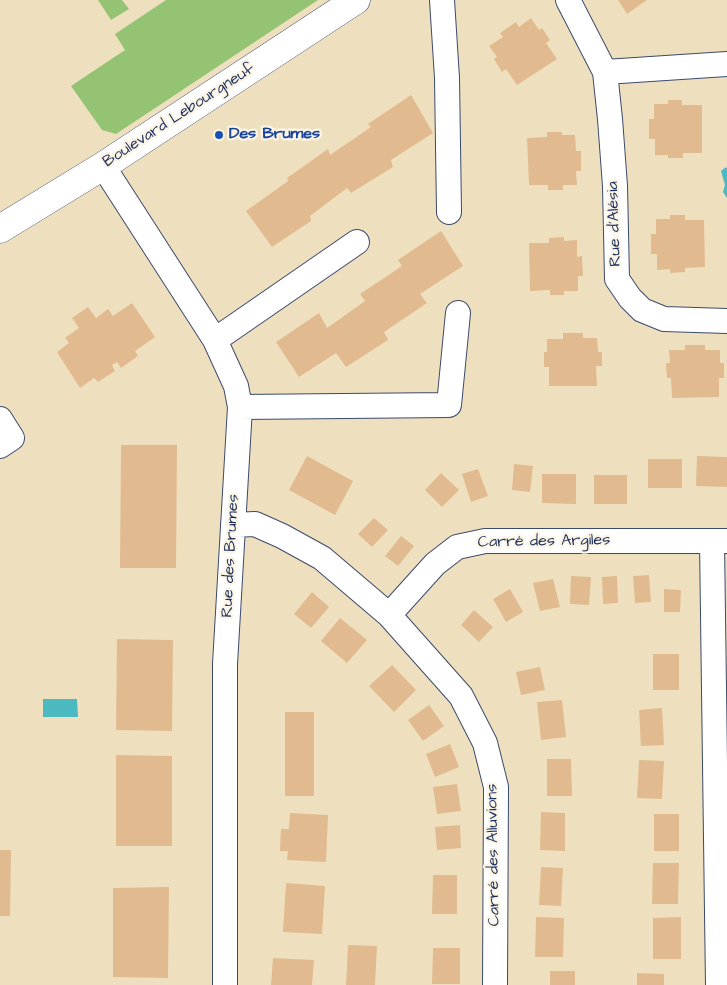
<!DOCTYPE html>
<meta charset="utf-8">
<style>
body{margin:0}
canvas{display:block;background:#eee0be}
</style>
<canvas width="727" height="985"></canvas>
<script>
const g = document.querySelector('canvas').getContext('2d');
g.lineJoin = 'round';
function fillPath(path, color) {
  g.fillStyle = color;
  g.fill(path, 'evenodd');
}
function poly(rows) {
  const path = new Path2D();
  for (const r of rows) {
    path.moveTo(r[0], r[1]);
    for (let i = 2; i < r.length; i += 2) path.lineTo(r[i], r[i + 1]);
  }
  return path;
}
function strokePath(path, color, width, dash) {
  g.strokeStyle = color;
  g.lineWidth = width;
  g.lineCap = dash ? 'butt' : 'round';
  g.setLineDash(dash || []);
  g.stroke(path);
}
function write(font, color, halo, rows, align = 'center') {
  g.font = font + ' "Architects Daughter",sans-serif';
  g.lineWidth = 4.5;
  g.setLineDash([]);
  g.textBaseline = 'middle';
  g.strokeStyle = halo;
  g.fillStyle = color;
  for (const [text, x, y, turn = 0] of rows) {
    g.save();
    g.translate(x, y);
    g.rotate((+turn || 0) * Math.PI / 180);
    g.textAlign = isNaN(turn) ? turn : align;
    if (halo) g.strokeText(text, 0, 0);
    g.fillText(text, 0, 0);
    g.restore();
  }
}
const green = poly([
 [98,0,122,0,129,9,111,20],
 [166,0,318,0,116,134,102,130,71,86,125,50,115,34]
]);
const water = poly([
 [726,167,727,169,727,198,723,192,725,185,721,171],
 [43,699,77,699,78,717,43,717]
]);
const building = poly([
 [618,0,647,0,627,14],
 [531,18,539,30,542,28,550,40,546,43,557,59,517,85,506,69,502,72,494,59,497,57,489,46,503,37,500,33,516,22,519,27],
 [411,95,433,133,391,160,393,167,351,193,347,188,310,216,311,221,272,247,246,211,288,181,287,178,328,149,330,155,371,127,368,124],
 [668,100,682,100,682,105,702,105,702,153,683,153,683,158,668,158,668,155,655,155,655,139,649,139,649,119,654,119,654,104,668,104],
 [547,132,562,132,562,135,575,135,576,151,581,151,581,171,576,171,577,185,563,185,563,190,548,190,548,185,529,185,527,138,547,137],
 [670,215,685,215,685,220,704,220,705,267,685,268,685,272,670,273,670,269,657,270,657,254,651,254,651,234,656,234,656,219,670,219],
 [441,231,463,266,420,294,427,303,384,332,388,340,346,367,336,353,299,377,276,342,319,313,327,328,365,301,360,294,402,266,398,260],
 [564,237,564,241,577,240,577,257,582,256,583,276,578,276,578,291,564,291,564,295,550,295,550,290,530,291,529,243,549,243,549,238],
 [132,303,155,337,135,351,138,356,121,368,117,362,112,365,115,371,98,382,94,378,80,388,57,352,69,343,65,338,79,328,72,318,88,307,96,318,108,309,113,316],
 [563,333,583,333,583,338,597,338,598,352,602,352,602,366,596,366,597,386,549,386,549,367,544,367,544,352,547,352,547,339,563,339],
 [685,345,705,345,705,350,720,350,720,363,724,363,724,378,719,378,719,397,672,398,671,378,667,378,666,363,670,363,669,350,685,350],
 [121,445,177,445,176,568,120,568],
 [307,456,353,481,335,515,289,490],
 [697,456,727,457,727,487,696,486],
 [648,459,682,459,682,488,648,488],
 [514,464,533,466,530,492,512,490],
 [478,469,488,496,471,502,462,474],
 [441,473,459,490,442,507,425,490],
 [542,474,576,474,576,504,542,503],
 [594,475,627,475,627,504,594,504],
 [374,518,388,530,372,547,358,534],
 [401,536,414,546,398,566,385,556],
 [649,575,651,602,635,603,633,576],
 [571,576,591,577,589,605,570,604],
 [617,576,618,603,603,604,602,577],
 [553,579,560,607,540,611,533,583],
 [510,589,523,612,506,622,493,599],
 [664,589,681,590,680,612,664,612],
 [312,592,329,607,311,628,294,614],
 [474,610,493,627,479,642,461,625],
 [340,618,367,640,347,663,321,641],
 [117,639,173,640,172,731,116,730],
 [653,654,679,654,679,690,653,690],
 [392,665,416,690,394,712,369,686],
 [540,667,545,690,521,695,516,672],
 [562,700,566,737,541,740,537,702],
 [429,705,444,726,423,741,408,720],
 [662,708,664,745,641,746,639,710],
 [285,712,314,712,314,796,285,796],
 [450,744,459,767,435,777,426,754],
 [116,755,172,756,172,846,116,846],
 [547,759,571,759,572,796,547,796],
 [639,760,664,761,662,799,637,798],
 [457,784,461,811,437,814,433,787],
 [541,812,565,813,565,851,540,850],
 [290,813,328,815,326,862,287,860,288,851,280,851,281,829,289,829],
 [654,814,679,814,679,851,654,851],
 [460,825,461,848,437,850,435,827],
 [0,850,11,850,10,916,0,916],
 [653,863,679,863,678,904,652,904],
 [541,867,563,868,561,906,539,905],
 [433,875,457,875,457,914,432,914],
 [286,883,325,886,322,934,283,932],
 [169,887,168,978,113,977,113,888],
 [536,917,564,918,563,957,535,957],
 [681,917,681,959,653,959,653,918],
 [348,945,377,946,375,985,346,985],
 [433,948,460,948,460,984,432,984],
 [273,958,314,960,312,985,271,985],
 [550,971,575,971,575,985,550,985],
 [637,973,664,974,664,985,637,985]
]);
const minor = poly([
 [442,0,447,78,449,212],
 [568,0,605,72,610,119,615,186,617,279,630,298,642,310,664,319,727,321],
 [605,72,727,64],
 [103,166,215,340,236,386,240,407,225,664,225,985],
 [215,340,357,242],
 [240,407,449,405,458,313],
 [0,419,12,438,0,446],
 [233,525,255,524,282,536,322,558,389,615,461,696,485,743,496,787,495,985],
 [712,541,718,985],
 [389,615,435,564,457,547,485,541,727,541]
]);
const major = poly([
 [0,229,103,166,356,0]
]);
const markers = [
 [219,135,5,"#1a4fb4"]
];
const streetNames = [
 ["Boulevard Lebourgneuf",179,116,-33],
 ["Rue d'Alésia",615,224,-92],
 ["Carré des Argiles",544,542,-1],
 ["Rue des Brumes",231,556,-87],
 ["Carré des Alluvions",494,855,-91]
];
const transitNames = [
 ["Des Brumes",229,135]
];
fillPath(green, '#94c473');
fillPath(water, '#4ab9c0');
fillPath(building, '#e1bb8f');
strokePath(minor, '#3b4a6c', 26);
strokePath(major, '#3b4a6c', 29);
strokePath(minor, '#fff', 24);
strokePath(major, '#fff', 28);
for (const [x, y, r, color] of markers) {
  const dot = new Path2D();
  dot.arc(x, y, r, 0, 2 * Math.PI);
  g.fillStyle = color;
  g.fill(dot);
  strokePath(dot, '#fcf5e5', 2);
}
write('16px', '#1b2f5e', '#fcf5e5', streetNames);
write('bold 16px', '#164399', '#fcf5e5', transitNames, 'left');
</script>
